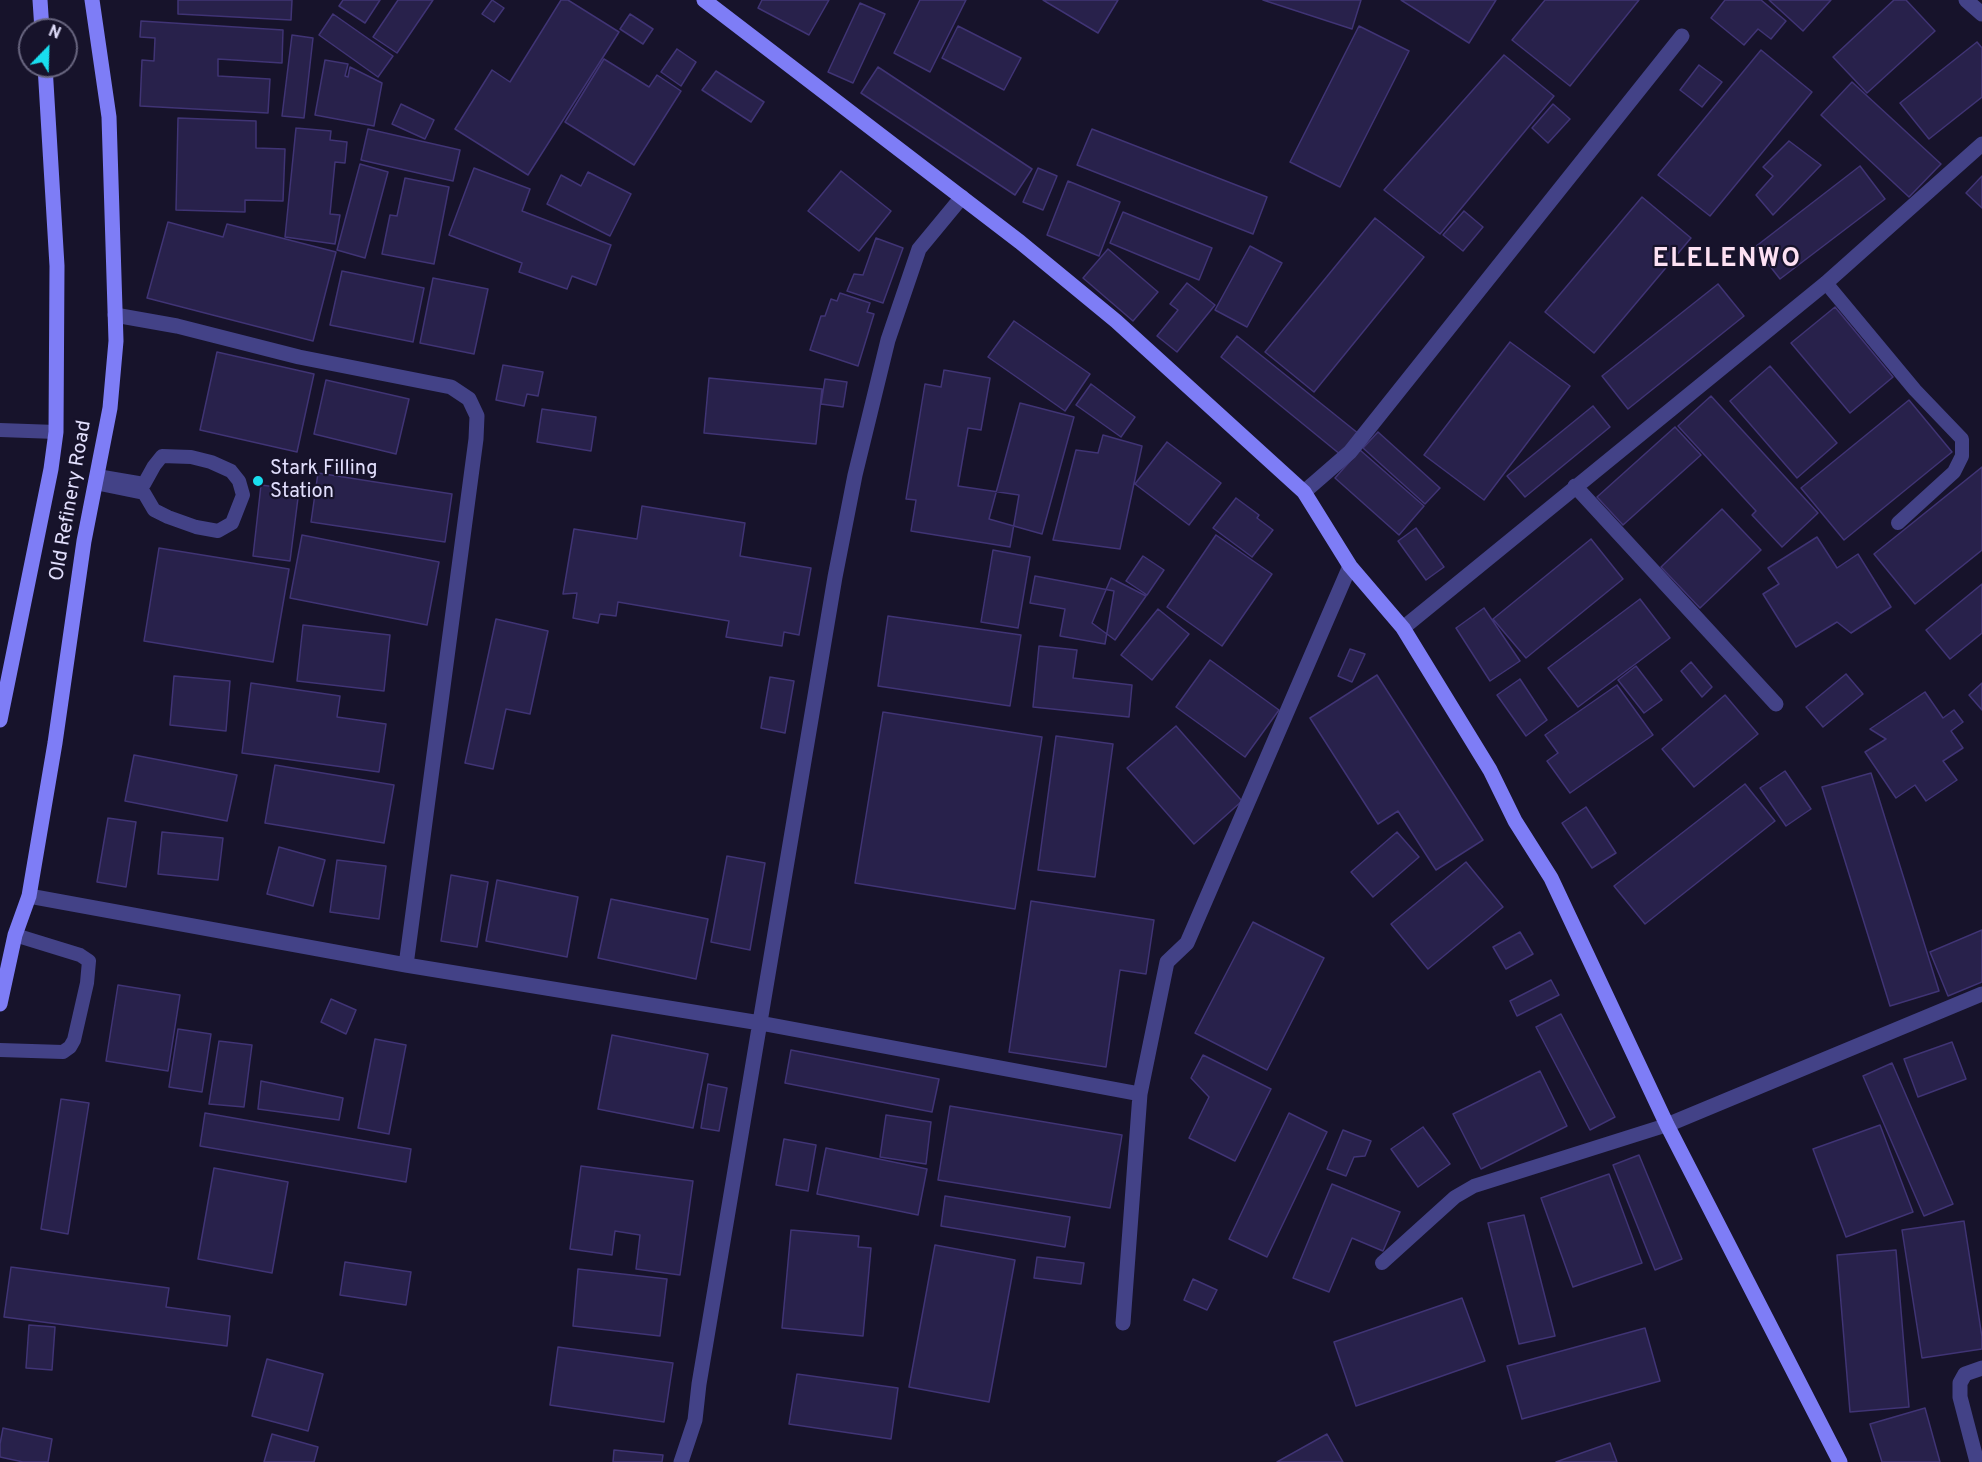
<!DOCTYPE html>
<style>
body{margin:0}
#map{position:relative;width:1982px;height:1462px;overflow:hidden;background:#17132b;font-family:Overpass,sans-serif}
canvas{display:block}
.north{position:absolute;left:18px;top:18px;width:60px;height:60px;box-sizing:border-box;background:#17132b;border:2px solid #68657f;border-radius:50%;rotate:23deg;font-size:16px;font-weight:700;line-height:24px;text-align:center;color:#e2dffd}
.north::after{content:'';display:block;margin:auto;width:21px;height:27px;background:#19deef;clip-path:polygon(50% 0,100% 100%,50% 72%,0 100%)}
</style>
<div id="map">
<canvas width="1982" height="1462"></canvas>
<div class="north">N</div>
</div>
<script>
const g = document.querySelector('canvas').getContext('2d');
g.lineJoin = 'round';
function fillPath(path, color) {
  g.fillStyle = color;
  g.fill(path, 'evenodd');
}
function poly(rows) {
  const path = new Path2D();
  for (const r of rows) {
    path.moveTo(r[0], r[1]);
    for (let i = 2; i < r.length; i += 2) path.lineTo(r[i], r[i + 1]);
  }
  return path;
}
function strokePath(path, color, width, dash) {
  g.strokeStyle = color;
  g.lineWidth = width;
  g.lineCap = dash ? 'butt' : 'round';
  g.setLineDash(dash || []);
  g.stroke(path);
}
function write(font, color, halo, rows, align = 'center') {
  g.font = font + ' Overpass,sans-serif';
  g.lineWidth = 4.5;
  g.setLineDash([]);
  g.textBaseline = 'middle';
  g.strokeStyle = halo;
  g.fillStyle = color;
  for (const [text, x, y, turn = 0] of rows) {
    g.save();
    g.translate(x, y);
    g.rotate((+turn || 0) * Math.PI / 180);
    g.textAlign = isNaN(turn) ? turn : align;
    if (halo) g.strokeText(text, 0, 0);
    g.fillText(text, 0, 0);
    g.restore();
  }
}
const building = poly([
 [178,0,292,0,291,20,178,14,178,0],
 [343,0,380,0,365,23,339,6,343,0],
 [398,0,433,0,397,53,373,37,398,0],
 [492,0,504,8,494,22,482,14,492,0],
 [561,0,568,0,619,32,528,175,455,129,492,70,510,82,561,0],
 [762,0,829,0,809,35,758,8,762,0],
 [920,0,966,0,930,72,894,53,920,0],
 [1043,0,1118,0,1098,33,1043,0],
 [1263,0,1361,0,1352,29,1263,0],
 [1401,0,1496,0,1469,43,1401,0],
 [1545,0,1639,0,1570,86,1512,40,1545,0],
 [1725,0,1761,0,1786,21,1771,39,1758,29,1744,45,1711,18,1725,0],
 [1769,0,1831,0,1803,31,1769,0],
 [1894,0,1906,0,1935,31,1867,93,1833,57,1894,0],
 [860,3,885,14,853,83,828,72,860,3],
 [333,14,393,56,378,77,319,35,333,14],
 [630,14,653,29,643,44,620,29,630,14],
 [141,21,283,30,282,63,218,59,218,76,270,79,268,113,140,106,142,60,154,61,155,38,140,37,141,21],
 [958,26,1021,58,1004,90,942,58,958,26],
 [1359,26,1409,51,1340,187,1290,162,1359,26],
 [292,35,313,38,304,118,282,116,292,35],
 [1977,42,1982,48,1982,97,1929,139,1900,103,1977,42],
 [677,49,696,62,681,86,661,72,677,49],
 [1761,50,1812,92,1710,216,1658,175,1761,50],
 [1504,55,1554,96,1440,234,1384,190,1504,55],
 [604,59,649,87,657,75,681,91,634,165,565,122,604,59],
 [325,60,348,64,345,76,348,77,350,67,382,83,374,126,315,115,325,60],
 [1699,65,1722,82,1702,107,1680,90,1699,65],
 [878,67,1032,169,1015,195,861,93,878,67],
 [716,71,764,102,751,122,702,90,716,71],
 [1852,82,1941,164,1909,197,1821,115,1852,82],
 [401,104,434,120,425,139,392,124,401,104],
 [1553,104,1570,119,1548,143,1532,128,1553,104],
 [178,118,256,121,256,148,285,149,283,201,245,200,245,212,176,210,178,118],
 [296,128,331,131,330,140,347,142,345,163,335,162,330,214,340,215,335,244,285,237,296,128],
 [368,129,460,150,453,181,361,160,368,129],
 [1092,129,1267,197,1253,234,1077,165,1092,129],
 [1789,141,1821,165,1773,215,1756,195,1773,176,1763,167,1789,141],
 [360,164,388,172,365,258,337,250,360,164],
 [1860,166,1885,199,1780,279,1755,247,1860,166],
 [474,168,530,189,522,211,611,245,596,285,572,276,567,289,519,272,522,263,449,235,474,168],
 [1038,168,1057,176,1043,210,1023,202,1038,168],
 [841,171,891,211,859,251,808,211,841,171],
 [588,172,631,194,610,236,547,204,561,175,581,186,588,172],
 [1982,176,1982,208,1966,193,1982,176],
 [405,178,449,187,434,264,382,254,390,215,397,216,405,178],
 [1068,181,1120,202,1099,256,1047,235,1068,181],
 [1642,197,1691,238,1594,353,1545,312,1642,197],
 [1464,211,1483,227,1463,251,1443,235,1464,211],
 [1123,212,1212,248,1199,280,1110,243,1123,212],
 [1375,218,1424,257,1314,392,1265,352,1375,218],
 [168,222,223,237,227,224,336,252,313,341,147,298,168,222],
 [876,238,903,248,883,303,847,291,854,274,863,275,876,238],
 [1250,246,1282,263,1247,327,1215,310,1250,246],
 [1108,249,1158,292,1133,321,1083,278,1108,249],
 [342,271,424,288,413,342,330,325,342,271],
 [433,278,488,289,474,354,420,343,433,278],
 [1187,283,1215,305,1177,352,1157,336,1178,310,1170,304,1187,283],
 [1718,284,1744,316,1628,409,1602,376,1718,284],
 [840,293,870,303,867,312,874,314,858,366,810,350,821,316,825,316,831,299,837,301,840,293],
 [1835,307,1893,377,1850,413,1791,343,1835,307],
 [1014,321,1090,374,1065,411,988,357,1014,321],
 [1237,336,1359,434,1341,455,1221,357,1237,336],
 [1510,342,1570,386,1484,500,1424,455,1510,342],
 [217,352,314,374,297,452,200,430,217,352],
 [503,365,543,372,538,396,527,394,524,406,496,400,503,365],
 [1770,366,1837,443,1797,478,1730,401,1770,366],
 [944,370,990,378,981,430,968,428,958,486,1019,495,1010,547,911,531,916,500,906,499,925,384,941,387,944,370],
 [709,378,822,389,816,444,704,433,709,378],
 [825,379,847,382,843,407,821,404,825,379],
 [326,380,409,399,396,454,314,434,326,380],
 [1091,384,1135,417,1121,437,1076,405,1091,384],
 [1711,396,1818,513,1782,547,1752,515,1756,511,1678,426,1711,396],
 [1909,400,1952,452,1844,540,1801,488,1909,400],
 [1020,403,1074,417,1042,534,989,519,1020,403],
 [1593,406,1610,427,1525,497,1507,476,1593,406],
 [542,409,596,417,591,451,537,442,542,409],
 [1675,427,1701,455,1623,525,1597,497,1675,427],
 [1378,432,1440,488,1425,504,1363,448,1378,432],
 [1103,435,1142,446,1120,549,1053,540,1076,450,1098,453,1103,435],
 [1167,442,1221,483,1189,525,1135,484,1167,442],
 [1360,450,1424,506,1399,535,1335,478,1360,450],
 [1982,467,1982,550,1915,604,1874,554,1982,467],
 [318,473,452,494,445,542,311,522,318,473],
 [261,485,299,490,290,561,253,556,261,485],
 [1236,498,1259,515,1257,518,1273,530,1252,557,1213,528,1236,498],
 [642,506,745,523,740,556,811,568,799,635,784,632,782,646,726,637,729,621,618,602,616,616,600,614,598,623,573,618,577,593,563,594,574,529,637,539,642,506],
 [1722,509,1761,550,1700,608,1661,567,1722,509],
 [1416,528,1444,567,1426,580,1398,541,1416,528],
 [302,535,439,562,427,625,290,598,302,535],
 [1216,535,1272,574,1222,646,1167,607,1216,535],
 [1817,537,1837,568,1858,554,1891,607,1851,633,1837,622,1796,647,1763,594,1779,584,1768,568,1817,537],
 [1591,539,1623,579,1526,658,1493,619,1591,539],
 [159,548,289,569,273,662,144,641,159,548],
 [993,550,1030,557,1018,628,981,622,993,550],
 [1143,556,1164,570,1147,595,1126,581,1143,556],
 [1035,576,1114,591,1105,644,1060,636,1065,609,1030,603,1035,576],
 [1111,578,1146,596,1115,640,1092,623,1111,578],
 [1982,584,1982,633,1950,659,1926,630,1982,584],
 [1640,599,1670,638,1578,707,1548,668,1640,599],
 [1484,608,1520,661,1490,681,1456,628,1484,608],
 [1158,609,1189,634,1152,680,1121,655,1158,609],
 [888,616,1021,635,1010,706,878,686,888,616],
 [496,619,548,631,530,714,506,709,493,769,465,763,496,619],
 [303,625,390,635,384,691,297,681,303,625],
 [1039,646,1077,650,1073,678,1132,685,1129,717,1033,707,1039,646],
 [1350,649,1365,654,1352,682,1338,676,1350,649],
 [1210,660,1279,710,1245,757,1176,707,1210,660],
 [1691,662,1712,687,1702,697,1681,671,1691,662],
 [1636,666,1662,700,1644,713,1618,680,1636,666],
 [1846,674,1863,694,1823,727,1806,707,1846,674],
 [1377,675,1483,840,1436,870,1398,811,1378,824,1310,718,1377,675],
 [174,676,230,681,226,731,170,725,174,676],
 [770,677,794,681,785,733,761,728,770,677],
 [1520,679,1547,720,1526,736,1497,695,1520,679],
 [251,683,340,696,337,717,386,724,379,772,242,753,251,683],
 [1982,683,1982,710,1969,695,1982,683],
 [1617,685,1653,735,1570,793,1547,761,1558,753,1545,735,1617,685],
 [1925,692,1943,718,1954,710,1963,722,1951,731,1963,748,1943,761,1957,780,1926,801,1915,785,1896,798,1865,752,1886,739,1870,729,1925,692],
 [1725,695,1758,734,1694,787,1662,749,1725,695],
 [883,712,1042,737,1015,909,855,883,883,712],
 [1176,726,1242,801,1194,844,1127,768,1176,726],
 [1056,736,1113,744,1095,877,1038,870,1056,736],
 [134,755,237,775,227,821,125,801,134,755],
 [275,765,394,785,384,843,265,823,275,765],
 [1785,771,1811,809,1786,826,1760,788,1785,771],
 [1871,773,1939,991,1890,1006,1822,787,1871,773],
 [1745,784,1775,821,1645,924,1614,886,1745,784],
 [1586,807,1616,853,1592,868,1562,823,1586,807],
 [108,818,136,822,126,887,97,882,108,818],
 [162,832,223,838,218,880,158,874,162,832],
 [1397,832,1419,857,1373,897,1351,872,1397,832],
 [279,847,325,860,313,906,267,894,279,847],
 [727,856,765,863,750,950,711,942,727,856],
 [337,860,386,866,379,919,330,912,337,860],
 [1466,862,1503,907,1428,969,1391,924,1466,862],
 [451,875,488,882,477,947,441,941,451,875],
 [497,880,578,897,567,957,486,941,497,880],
 [611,899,708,919,696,979,598,958,611,899],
 [1031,901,1154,920,1146,974,1120,970,1106,1067,1009,1052,1031,901],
 [1253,922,1324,958,1267,1070,1195,1033,1253,922],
 [1982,930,1982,982,1948,996,1930,952,1982,930],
 [1520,932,1533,954,1506,969,1493,947,1520,932],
 [1551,980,1559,995,1517,1016,1510,1001,1551,980],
 [118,985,180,995,168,1071,106,1061,118,985],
 [331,999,356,1010,346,1034,321,1022,331,999],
 [1561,1014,1615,1117,1590,1130,1536,1027,1561,1014],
 [178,1029,211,1034,202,1092,169,1087,178,1029],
 [612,1035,708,1054,693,1128,598,1109,612,1035],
 [375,1039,406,1045,389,1134,358,1128,375,1039],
 [219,1041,252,1045,244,1107,209,1104,219,1041],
 [1952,1042,1966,1079,1918,1097,1904,1059,1952,1042],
 [791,1050,939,1079,932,1112,785,1083,791,1050],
 [1203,1055,1271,1089,1235,1161,1189,1138,1209,1097,1191,1078,1203,1055],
 [1892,1063,1953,1204,1924,1216,1863,1076,1892,1063],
 [1540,1071,1567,1126,1481,1169,1453,1114,1540,1071],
 [261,1081,343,1098,339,1120,258,1109,261,1081],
 [708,1084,727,1088,719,1131,701,1128,708,1084],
 [61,1099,89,1103,68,1234,41,1229,61,1099],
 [950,1106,1122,1135,1110,1208,938,1180,950,1106],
 [205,1113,411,1149,406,1182,200,1146,205,1113],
 [1289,1113,1327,1132,1267,1257,1229,1239,1289,1113],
 [886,1115,931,1122,926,1164,880,1157,886,1115],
 [1880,1125,1913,1212,1846,1237,1813,1149,1880,1125],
 [1423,1127,1450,1164,1418,1187,1391,1149,1423,1127],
 [1343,1130,1371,1141,1365,1156,1354,1157,1346,1176,1327,1169,1343,1130],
 [784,1139,816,1145,808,1191,776,1185,784,1139],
 [826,1148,927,1169,918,1215,817,1194,826,1148],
 [1639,1155,1682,1259,1655,1270,1613,1165,1639,1155],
 [581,1166,693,1181,680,1275,636,1269,640,1235,615,1231,612,1255,570,1249,581,1166],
 [214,1168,288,1182,272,1273,198,1259,214,1168],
 [1609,1174,1642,1263,1573,1287,1541,1198,1609,1174],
 [1332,1184,1400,1212,1383,1251,1352,1238,1329,1292,1293,1278,1332,1184],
 [945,1196,1070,1217,1065,1247,941,1226,945,1196],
 [1524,1215,1555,1336,1519,1344,1488,1223,1524,1215],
 [1964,1221,1982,1337,1982,1349,1922,1358,1902,1230,1964,1221],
 [791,1230,859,1236,858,1247,871,1248,863,1336,782,1328,791,1230],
 [935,1245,1015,1260,989,1402,909,1387,935,1245],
 [1896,1250,1909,1407,1850,1412,1837,1255,1896,1250],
 [1037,1257,1084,1263,1081,1284,1034,1278,1037,1257],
 [345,1262,411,1272,406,1305,340,1295,345,1262],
 [11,1267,169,1288,166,1307,230,1316,227,1346,4,1317,11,1267],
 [578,1269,667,1279,660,1336,573,1326,578,1269],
 [1193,1279,1217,1290,1207,1310,1184,1300,1193,1279],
 [1462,1298,1485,1361,1356,1406,1334,1342,1462,1298],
 [29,1325,55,1327,52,1370,26,1368,29,1325],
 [1645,1328,1660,1381,1522,1419,1507,1366,1645,1328],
 [558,1347,673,1363,664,1422,550,1405,558,1347],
 [267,1359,323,1374,308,1431,252,1416,267,1359],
 [797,1374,898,1388,891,1439,789,1424,797,1374],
 [1925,1408,1940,1462,1882,1462,1870,1424,1925,1408],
 [3,1428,52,1439,48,1462,23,1462,0,1457,0,1444,3,1428],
 [272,1434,318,1447,314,1462,264,1462,272,1434],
 [1327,1434,1343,1462,1277,1462,1327,1434],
 [1610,1443,1617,1462,1556,1462,1610,1443],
 [614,1450,663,1455,662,1462,613,1462,614,1450]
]);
const lane = poly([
 [1826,283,1915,390,1962,439,1962,456,1954,472,1898,523],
 [0,430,56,432],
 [95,483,144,493,154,510,168,517,196,527,218,531,232,523,243,495,239,481,231,471,211,462,191,457,162,456,154,466,144,484,97,476],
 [0,1050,63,1052,70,1047,74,1040,87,983,89,961,80,955,15,935],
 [1382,1263,1455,1197,1474,1186,1667,1125]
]);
const street = poly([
 [1966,0,1982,14],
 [115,315,177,326,299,357,451,387,469,399,477,416,476,439,406,965],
 [1575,486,1776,704],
 [1304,492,1350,452,1682,36],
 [1403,628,1826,283,1982,144],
 [29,896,406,965,760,1023,1140,1094],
 [1667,1125,1982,994],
 [1123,1323,1140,1094,1167,962,1187,943,1350,566],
 [681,1462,695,1420,699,1384,835,577,855,475,888,340,919,249,962,197],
 [1977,1462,1960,1397,1960,1383,1965,1374,1982,1368]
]);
const secondary = poly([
 [40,0,42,30],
 [704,0,1020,242,1116,321,1304,492,1350,566,1403,628,1490,770,1515,821,1551,878,1667,1125,1840,1462],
 [0,720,51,469,56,432,57,266,45,66],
 [0,1004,15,935,29,896,55,743,84,541,110,408,116,341,109,117,92,0]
]);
const markers = [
 [258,481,6,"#19deef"]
];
const poiNames = [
 ["Stark Filling",270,470],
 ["Station",270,493]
];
const streetNames = [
 ["Old Refinery Road",72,501,-80]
];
const districtNames = [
 ["ELELENWO",1727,261]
];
fillPath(building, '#28214b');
strokePath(building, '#403475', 1.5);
strokePath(lane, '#434287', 14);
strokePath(street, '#434287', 15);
strokePath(secondary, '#7e7df6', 15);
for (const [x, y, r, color] of markers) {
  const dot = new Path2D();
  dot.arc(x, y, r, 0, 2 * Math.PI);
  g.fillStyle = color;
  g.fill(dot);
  strokePath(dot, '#17132b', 2);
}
write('20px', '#e2dffd', '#17132b', poiNames, 'left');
write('20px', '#e2dffd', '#17132b', streetNames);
g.letterSpacing = '1.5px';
write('bold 26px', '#fde1f3', '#17132b', districtNames);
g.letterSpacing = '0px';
</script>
